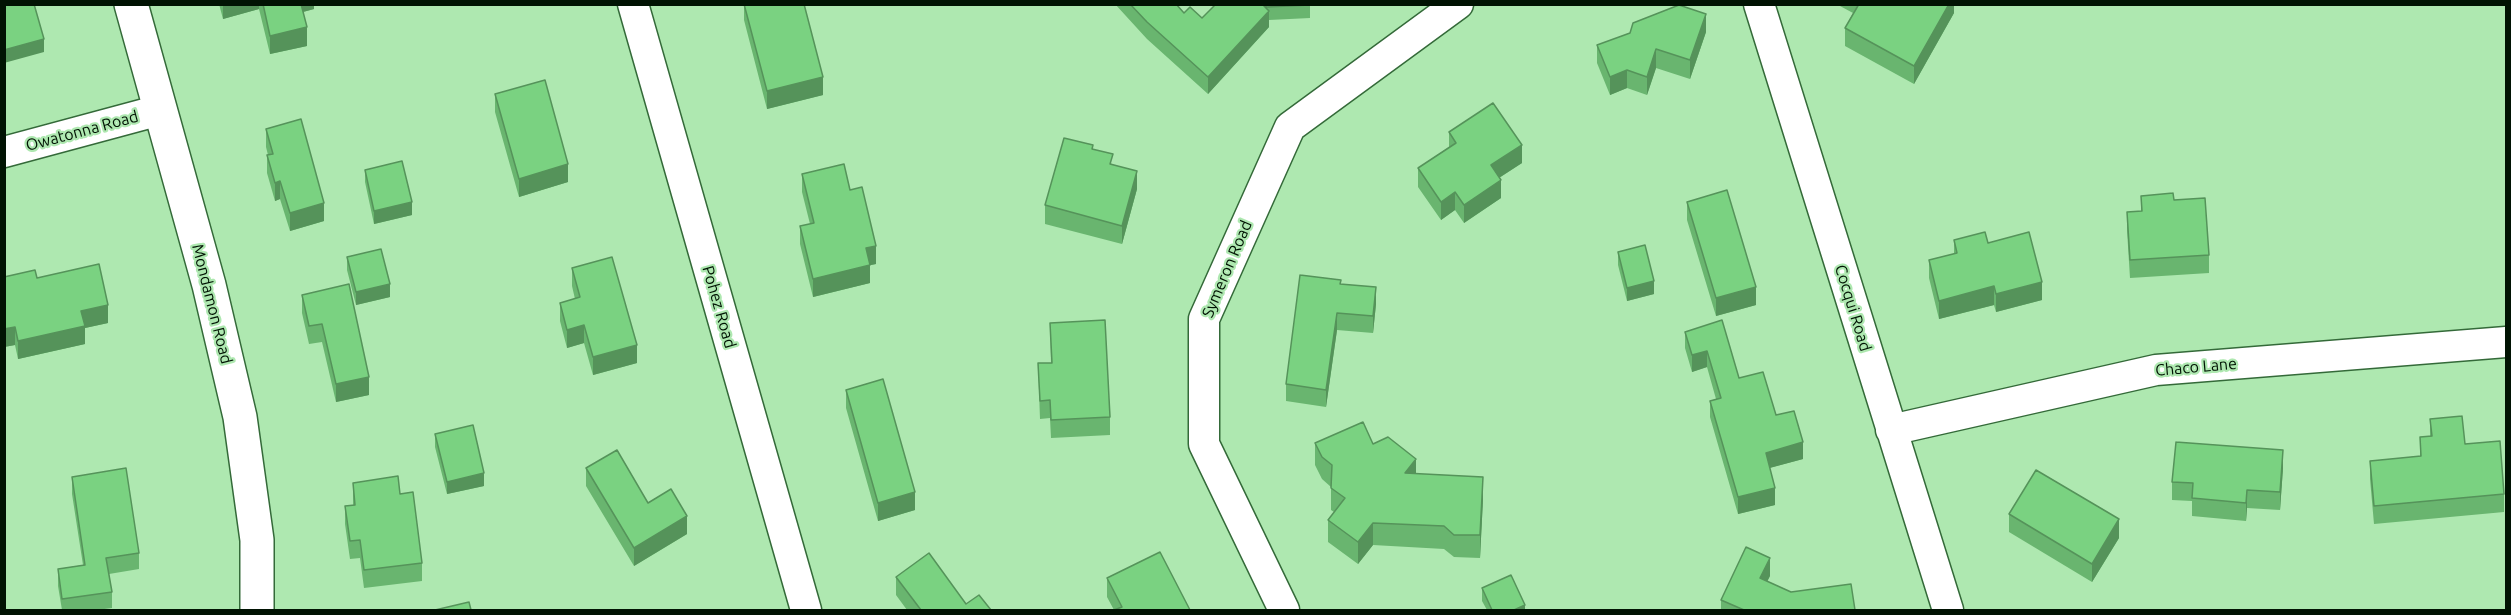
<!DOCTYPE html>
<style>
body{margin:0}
#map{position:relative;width:2511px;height:615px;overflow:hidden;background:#aee8b0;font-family:Ubuntu,sans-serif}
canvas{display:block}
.frame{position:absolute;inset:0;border:6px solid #011303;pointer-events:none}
</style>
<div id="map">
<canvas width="2511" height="615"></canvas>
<div class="frame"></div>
</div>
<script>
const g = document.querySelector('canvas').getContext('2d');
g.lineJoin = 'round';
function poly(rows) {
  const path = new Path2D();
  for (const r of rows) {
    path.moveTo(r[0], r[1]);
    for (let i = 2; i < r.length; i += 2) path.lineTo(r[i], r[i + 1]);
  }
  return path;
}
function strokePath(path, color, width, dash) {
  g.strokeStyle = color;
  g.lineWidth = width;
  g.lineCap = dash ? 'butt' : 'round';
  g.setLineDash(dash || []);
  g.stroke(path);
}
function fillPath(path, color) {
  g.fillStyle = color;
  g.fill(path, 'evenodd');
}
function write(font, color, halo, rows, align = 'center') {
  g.font = font + ' Ubuntu,sans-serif';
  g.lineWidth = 4.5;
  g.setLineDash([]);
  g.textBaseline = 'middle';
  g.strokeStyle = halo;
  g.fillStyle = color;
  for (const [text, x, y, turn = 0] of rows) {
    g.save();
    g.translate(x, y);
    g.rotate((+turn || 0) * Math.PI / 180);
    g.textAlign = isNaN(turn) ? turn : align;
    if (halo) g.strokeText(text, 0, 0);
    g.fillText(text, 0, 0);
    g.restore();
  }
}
const minor = poly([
 [633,4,806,610],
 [1759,4,1948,610],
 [4,152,160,110],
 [1891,430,2156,370,2506,342],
 [1284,610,1204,444,1204,319,1290,127,1458,4]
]);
const tertiary = poly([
 [131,4,209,285,240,417,257,540,257,610]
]);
const wall = poly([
 [219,4,314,4,314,9,303,12,307,46,270,54,259,9,223,19],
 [744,4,804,4,823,95,767,109,744,20],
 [1115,4,1176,4,1184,13,1202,18,1266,8,1266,4,1310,4,1310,18,1269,20,1269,27,1208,94,1147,39],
 [1840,4,1954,4,1954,13,1914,84,1845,46,1845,28,1853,13,1840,6],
 [1706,32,1690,79,1656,68,1647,95,1627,88,1610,95,1597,63,1597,45],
 [495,94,568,182,519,197,495,112],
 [266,129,324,221,290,231,280,199,275,201,267,173,267,155,268,155,266,147],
 [1449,132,1522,163,1499,178,1501,198,1464,223,1455,210,1441,220,1418,187,1418,168,1449,147],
 [1093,149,1113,165,1137,189,1122,244,1045,224,1045,205],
 [365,170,412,215,374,224,365,182],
 [802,174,850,190,876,264,870,265,870,283,813,297,800,244,800,226,810,224,802,192],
 [2141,196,2174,200,2209,255,2209,273,2130,278,2127,230,2127,212,2141,212],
 [1687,202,1756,305,1716,316,1687,220],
 [1954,240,1988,243,2042,300,1996,312,1994,305,1939,319,1929,278,1929,260,1954,254],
 [1618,252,1654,294,1627,301,1618,265],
 [347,257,390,297,356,305,347,270],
 [572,268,637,363,593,375,584,343,567,348,560,321,560,303,575,299,572,286],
 [37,278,108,323,85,328,85,344,18,359,15,345,4,347],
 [1341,284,1376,304,1373,333,1337,330,1326,407,1286,401,1286,384],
 [302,295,369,395,336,402,322,342,309,344,302,313],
 [1050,323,1110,417,1110,435,1051,438,1050,418,1040,419,1038,363,1051,363],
 [1685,332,1739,378,1776,415,1803,459,1769,468,1775,505,1738,514,1710,417,1710,401,1716,399,1707,367,1692,372,1685,348],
 [846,390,915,510,878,521,846,408],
 [2430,419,2465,444,2504,494,2504,512,2374,524,2370,479,2370,461,2420,456,2420,437,2430,437],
 [435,434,484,486,447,494,435,447],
 [1315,443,1373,444,1416,474,1483,499,1480,558,1454,557,1444,549,1373,545,1358,564,1328,542,1328,520,1334,512,1331,510,1331,487,1322,479,1315,465],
 [586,468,648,503,687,534,634,566,586,486],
 [2283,468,2280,510,2247,508,2246,521,2192,516,2192,501,2172,500,2172,482],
 [72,477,139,553,139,569,109,574,112,592,112,608,97,610,62,610,58,586,58,569,83,565,72,494],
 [353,483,400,494,422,563,422,581,364,588,360,558,350,559,345,524,345,506,353,505],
 [2009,514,2119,538,2092,582,2009,532],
 [1770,576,1767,581,1791,592,1855,610,1721,610,1721,600],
 [896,577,966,604,991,610,907,610,896,595],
 [1107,578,1190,610,1114,610,1107,597],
 [1482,588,1525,610,1487,610,1482,601]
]);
const shadedWall = poly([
 [223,4,259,4,259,9,223,19],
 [299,4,314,4,314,9,299,13],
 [1949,4,1954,4,1954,13,1914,84,1914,66],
 [1269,11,1269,27,1208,94,1208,77],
 [1706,14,1706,32,1690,79,1690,60],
 [307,27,307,46,270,54,270,36],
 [44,39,44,52,4,63,4,50],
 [1656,49,1656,68,1647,95,1647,77],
 [1627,70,1627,88,1610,95,1610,77],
 [823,77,823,95,767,109,767,91],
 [1522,145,1522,163,1491,183,1491,165],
 [568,164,568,182,519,197,519,179],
 [1137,171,1137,189,1122,244,1122,226],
 [1501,180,1501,198,1464,223,1464,205],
 [280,181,280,199,275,201,275,183],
 [1455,192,1455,210,1441,220,1441,202],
 [412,202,412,215,374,224,374,211],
 [324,203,324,221,290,231,290,213],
 [876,246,876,264,866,266,866,248],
 [870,265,870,283,813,297,813,279],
 [1654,281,1654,294,1627,301,1627,288],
 [2042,282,2042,300,1996,312,1996,294],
 [390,284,390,297,356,305,356,292],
 [1994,286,1994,305,1939,319,1939,301],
 [1376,287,1376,304,1373,333,1373,316],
 [1756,287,1756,305,1716,316,1716,298],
 [108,305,108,323,85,328,85,344,18,359,18,341,81,311],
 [1337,313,1337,330,1326,407,1326,390],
 [584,325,584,343,567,348,567,330],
 [15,327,15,345,4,347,4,329],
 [637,345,637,363,593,375,593,357],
 [1707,351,1707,367,1692,372,1692,355],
 [369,377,369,395,336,402,336,384],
 [1803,442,1803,459,1766,469,1766,453],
 [2283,450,2283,468,2280,510,2280,492],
 [1416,459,1416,481,1405,473],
 [484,473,484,486,447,494,447,482],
 [1483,477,1483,499,1480,558,1480,535],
 [1775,488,1775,505,1738,514,1738,497],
 [2247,490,2247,508,2246,521,2246,503],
 [915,492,915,510,878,521,878,503],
 [687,516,687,534,634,566,634,548],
 [2119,519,2119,538,2092,582,2092,564],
 [1373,523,1373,545,1358,564,1358,542],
 [1770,558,1770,576,1760,596,1760,578],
 [1525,605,1525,610,1514,610]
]);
const building = poly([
 [4,4,34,4,44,39,4,50,4,4],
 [263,4,301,4,307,27,270,36,263,4],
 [744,4,804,4,823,77,767,91,744,4],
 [1130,4,1176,4,1184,13,1190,7,1202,18,1216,4,1262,4,1269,11,1208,77,1147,22,1130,4],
 [1266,4,1310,4,1310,5,1266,7,1266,4],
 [1859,4,1949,4,1914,66,1845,28,1859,4],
 [1679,5,1706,14,1690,60,1656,49,1647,77,1627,70,1610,77,1597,45,1630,33,1633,23,1679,5],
 [545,80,568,164,519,179,495,94,545,80],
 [1493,103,1522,145,1491,165,1501,180,1464,205,1455,192,1441,202,1418,168,1456,143,1449,132,1493,103],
 [301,119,324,203,290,213,280,181,275,183,267,155,273,154,266,129,301,119],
 [1064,138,1093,145,1092,149,1113,154,1110,164,1137,171,1122,226,1045,205,1064,138],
 [402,161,412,202,374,211,365,170,402,161],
 [844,164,850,190,862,187,876,246,866,248,870,265,813,279,800,226,814,223,802,174,844,164],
 [1727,190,1756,287,1716,298,1687,202,1727,190],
 [2173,193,2174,200,2205,198,2209,255,2130,260,2127,212,2142,211,2141,196,2173,193],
 [1985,232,1988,243,2029,232,2042,282,1996,294,1994,286,1939,301,1929,260,1957,253,1954,240,1985,232],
 [1645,245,1654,281,1627,288,1618,252,1645,245],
 [381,249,390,284,356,292,347,257,381,249],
 [612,257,637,345,593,357,584,325,567,330,560,303,580,297,572,268,612,257],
 [99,264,108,305,81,311,85,326,18,341,15,327,4,329,4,277,35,270,37,278,99,264],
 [1300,275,1341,280,1340,284,1376,287,1373,316,1337,313,1326,390,1286,384,1300,275],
 [349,284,369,377,336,384,322,324,309,326,302,295,349,284],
 [1105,320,1110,417,1051,420,1050,400,1040,401,1038,363,1052,363,1050,323,1105,320],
 [1722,320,1739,378,1763,372,1776,415,1794,411,1803,442,1766,453,1775,488,1738,497,1710,401,1721,398,1707,351,1692,355,1685,332,1722,320],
 [883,379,915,492,878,503,846,390,883,379],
 [2462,416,2465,444,2500,441,2504,494,2374,506,2370,461,2421,456,2420,437,2432,436,2430,419,2462,416],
 [1363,422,1373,444,1388,437,1416,459,1405,473,1483,477,1480,535,1454,535,1444,526,1373,523,1358,542,1328,520,1345,498,1331,488,1332,465,1322,457,1315,443,1363,422],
 [473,425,484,473,447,482,435,434,473,425],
 [2176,442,2283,450,2280,492,2247,490,2246,503,2192,498,2193,483,2172,482,2176,442],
 [617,450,648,503,671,489,687,516,634,548,586,468,617,450],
 [126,468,139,553,106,558,112,592,62,599,58,569,85,565,72,477,126,468],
 [2036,470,2119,519,2092,564,2009,514,2036,470],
 [398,476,400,494,413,492,422,563,364,570,360,540,350,541,345,506,355,505,353,483,398,476],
 [1746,547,1770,558,1760,578,1791,592,1851,584,1855,610,1744,610,1721,600,1746,547],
 [1160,552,1190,610,1114,610,1122,607,1107,578,1160,552],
 [929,553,966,604,979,595,991,610,921,610,896,577,929,553],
 [1511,575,1525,605,1514,610,1492,610,1482,588,1511,575],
 [469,602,471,610,435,610,469,602]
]);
const streetNames = [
 ["Owatonna Road",82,131,-15],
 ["Symeron Road",1227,269,-67],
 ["Mondamon Road",212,304,76],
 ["Pohez Road",719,307,74],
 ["Cocqui Road",1853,308,73],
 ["Chaco Lane",2196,367,-5]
];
strokePath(minor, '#346a39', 33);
strokePath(tertiary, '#346a39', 36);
strokePath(minor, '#fff', 30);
strokePath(tertiary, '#fff', 33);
fillPath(wall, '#69b56f');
fillPath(shadedWall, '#55935a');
fillPath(building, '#7ad281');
strokePath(building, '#55935a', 1.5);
write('16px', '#011303', '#aee8b0', streetNames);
</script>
